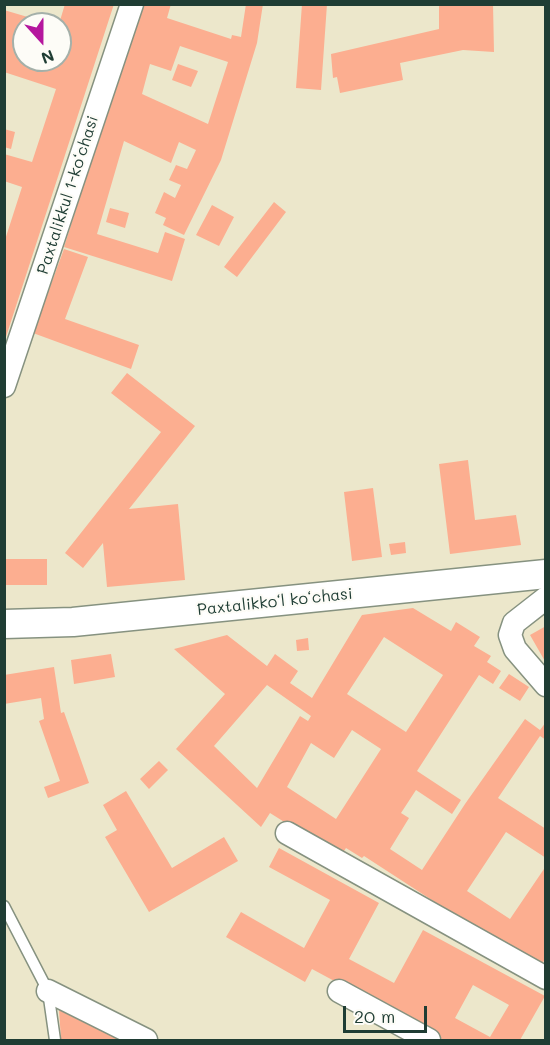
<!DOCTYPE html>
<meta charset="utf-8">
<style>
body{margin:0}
#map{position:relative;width:550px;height:1045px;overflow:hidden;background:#ece7cb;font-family:Mali,sans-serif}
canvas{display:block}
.frame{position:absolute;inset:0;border:6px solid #1f3d34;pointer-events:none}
.north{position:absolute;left:12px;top:12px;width:60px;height:60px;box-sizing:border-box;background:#fdfcf7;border:2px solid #a4b0a9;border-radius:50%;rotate:159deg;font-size:16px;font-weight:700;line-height:24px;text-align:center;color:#1f3d34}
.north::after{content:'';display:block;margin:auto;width:21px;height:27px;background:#b5179e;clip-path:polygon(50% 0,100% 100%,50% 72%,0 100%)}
.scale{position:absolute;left:343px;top:1006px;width:84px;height:27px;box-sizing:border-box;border:3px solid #1f3d34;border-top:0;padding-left:8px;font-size:18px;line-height:21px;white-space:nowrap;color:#1f3d34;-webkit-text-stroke:4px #fdfcf7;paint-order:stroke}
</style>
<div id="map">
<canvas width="550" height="1045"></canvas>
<div class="frame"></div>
<div class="north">N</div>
<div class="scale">20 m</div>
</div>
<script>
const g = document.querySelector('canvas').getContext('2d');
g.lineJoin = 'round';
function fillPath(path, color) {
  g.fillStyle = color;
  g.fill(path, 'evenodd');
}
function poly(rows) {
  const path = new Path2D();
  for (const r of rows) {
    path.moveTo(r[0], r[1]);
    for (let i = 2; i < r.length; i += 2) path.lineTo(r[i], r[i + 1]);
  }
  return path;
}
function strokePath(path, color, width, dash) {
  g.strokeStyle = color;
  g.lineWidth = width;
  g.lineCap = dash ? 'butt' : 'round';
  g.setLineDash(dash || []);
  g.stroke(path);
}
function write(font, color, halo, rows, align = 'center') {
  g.font = font + ' Mali,sans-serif';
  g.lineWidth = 4.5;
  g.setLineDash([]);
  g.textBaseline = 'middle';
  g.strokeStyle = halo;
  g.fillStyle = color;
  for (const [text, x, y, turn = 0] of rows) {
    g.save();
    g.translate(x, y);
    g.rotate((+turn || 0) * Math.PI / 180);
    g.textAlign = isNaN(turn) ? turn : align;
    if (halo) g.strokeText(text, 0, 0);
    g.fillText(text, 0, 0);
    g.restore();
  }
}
const building = poly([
 [65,4,114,4,4,343,4,243,22,187,4,181,4,154,32,162,56,89,4,72,4,10,48,23,24,24,24,60,60,60,59,24],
 [141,4,171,4,167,18,231,39,232,35,241,37,246,4,263,4,257,43,221,160,184,235,163,225,166,218,155,213,164,192,175,198,181,185,169,180,176,165,187,169,196,150,179,142,171,163,124,141,97,234,158,253,165,232,185,239,172,281,64,247],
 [180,46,228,62,208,124,142,94,150,64,171,71],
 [302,4,327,4,321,90,296,88],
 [439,4,493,4,494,52,463,50,400,63,403,80,340,93,337,77,333,78,331,54,439,29],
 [178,64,198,71,191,87,172,80],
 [4,129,15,132,11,149,4,147],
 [274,202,286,212,237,277,224,267],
 [212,205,234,217,219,246,196,235],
 [110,208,129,213,125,228,106,222],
 [64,249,88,257,65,319,139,345,131,369,33,333],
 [127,373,195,426,129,509,178,504,185,580,107,587,103,543,83,568,65,553,161,432,111,393],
 [468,460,475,520,516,515,521,545,450,554,439,464],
 [373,488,382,557,352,561,344,492],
 [405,542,406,553,391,555,389,544],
 [4,559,47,559,47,585,4,585],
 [413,608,451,631,456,622,480,637,474,646,491,656,487,662,501,671,493,684,479,675,417,771,461,800,452,814,416,790,401,813,409,818,390,849,422,870,465,804,525,719,540,730,546,722,546,740,540,736,498,798,546,829,546,858,506,832,467,891,510,919,546,866,546,958,538,969,364,856,362,858,346,848,340,857,270,813,261,827,176,749,225,694,174,649,227,635,267,666,275,654,298,671,290,683,312,698,362,615],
 [384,637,443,675,406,732,347,694],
 [267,685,311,716,308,721,300,716,257,788,214,746],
 [352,730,381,749,336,819,287,787,311,743,334,758],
 [546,626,546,663,530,635],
 [308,638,309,650,297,651,296,640],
 [111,654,115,677,74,684,71,660],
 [54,667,61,713,64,712,89,783,48,798,44,787,60,781,39,721,44,719,41,698,4,704,4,675],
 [509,674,529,687,520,701,499,688],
 [159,761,168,770,149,789,140,779],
 [126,791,172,868,224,837,238,861,149,912,105,837,117,830,103,805],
 [279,848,379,903,349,959,394,983,423,930,545,996,520,1040,444,1040,312,969,305,982,226,937,241,912,304,948,330,900,269,867],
 [473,985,509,1005,490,1037,455,1018],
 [59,1010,120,1040,63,1040,61,1039]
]);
const service = poly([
 [4,906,48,991,55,1040]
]);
const minor = poly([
 [4,386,132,4],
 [546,598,514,623,510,635,515,649,546,685],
 [287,833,546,978],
 [48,991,146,1040],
 [339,991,429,1040]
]);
const tertiary = poly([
 [4,624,73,622,546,574]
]);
const streetNames = [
 ["Paxtalikkul 1-koʻchasi",68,195,-72],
 ["Paxtalikkoʻl koʻchasi",275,602,-6]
];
fillPath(building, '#fcae90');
strokePath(service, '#869280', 13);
strokePath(minor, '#869280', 25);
strokePath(tertiary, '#869280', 31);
strokePath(service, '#fff', 10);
strokePath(minor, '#fff', 22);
strokePath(tertiary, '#fff', 28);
write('16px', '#1f3d34', '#fdfcf7', streetNames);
</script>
